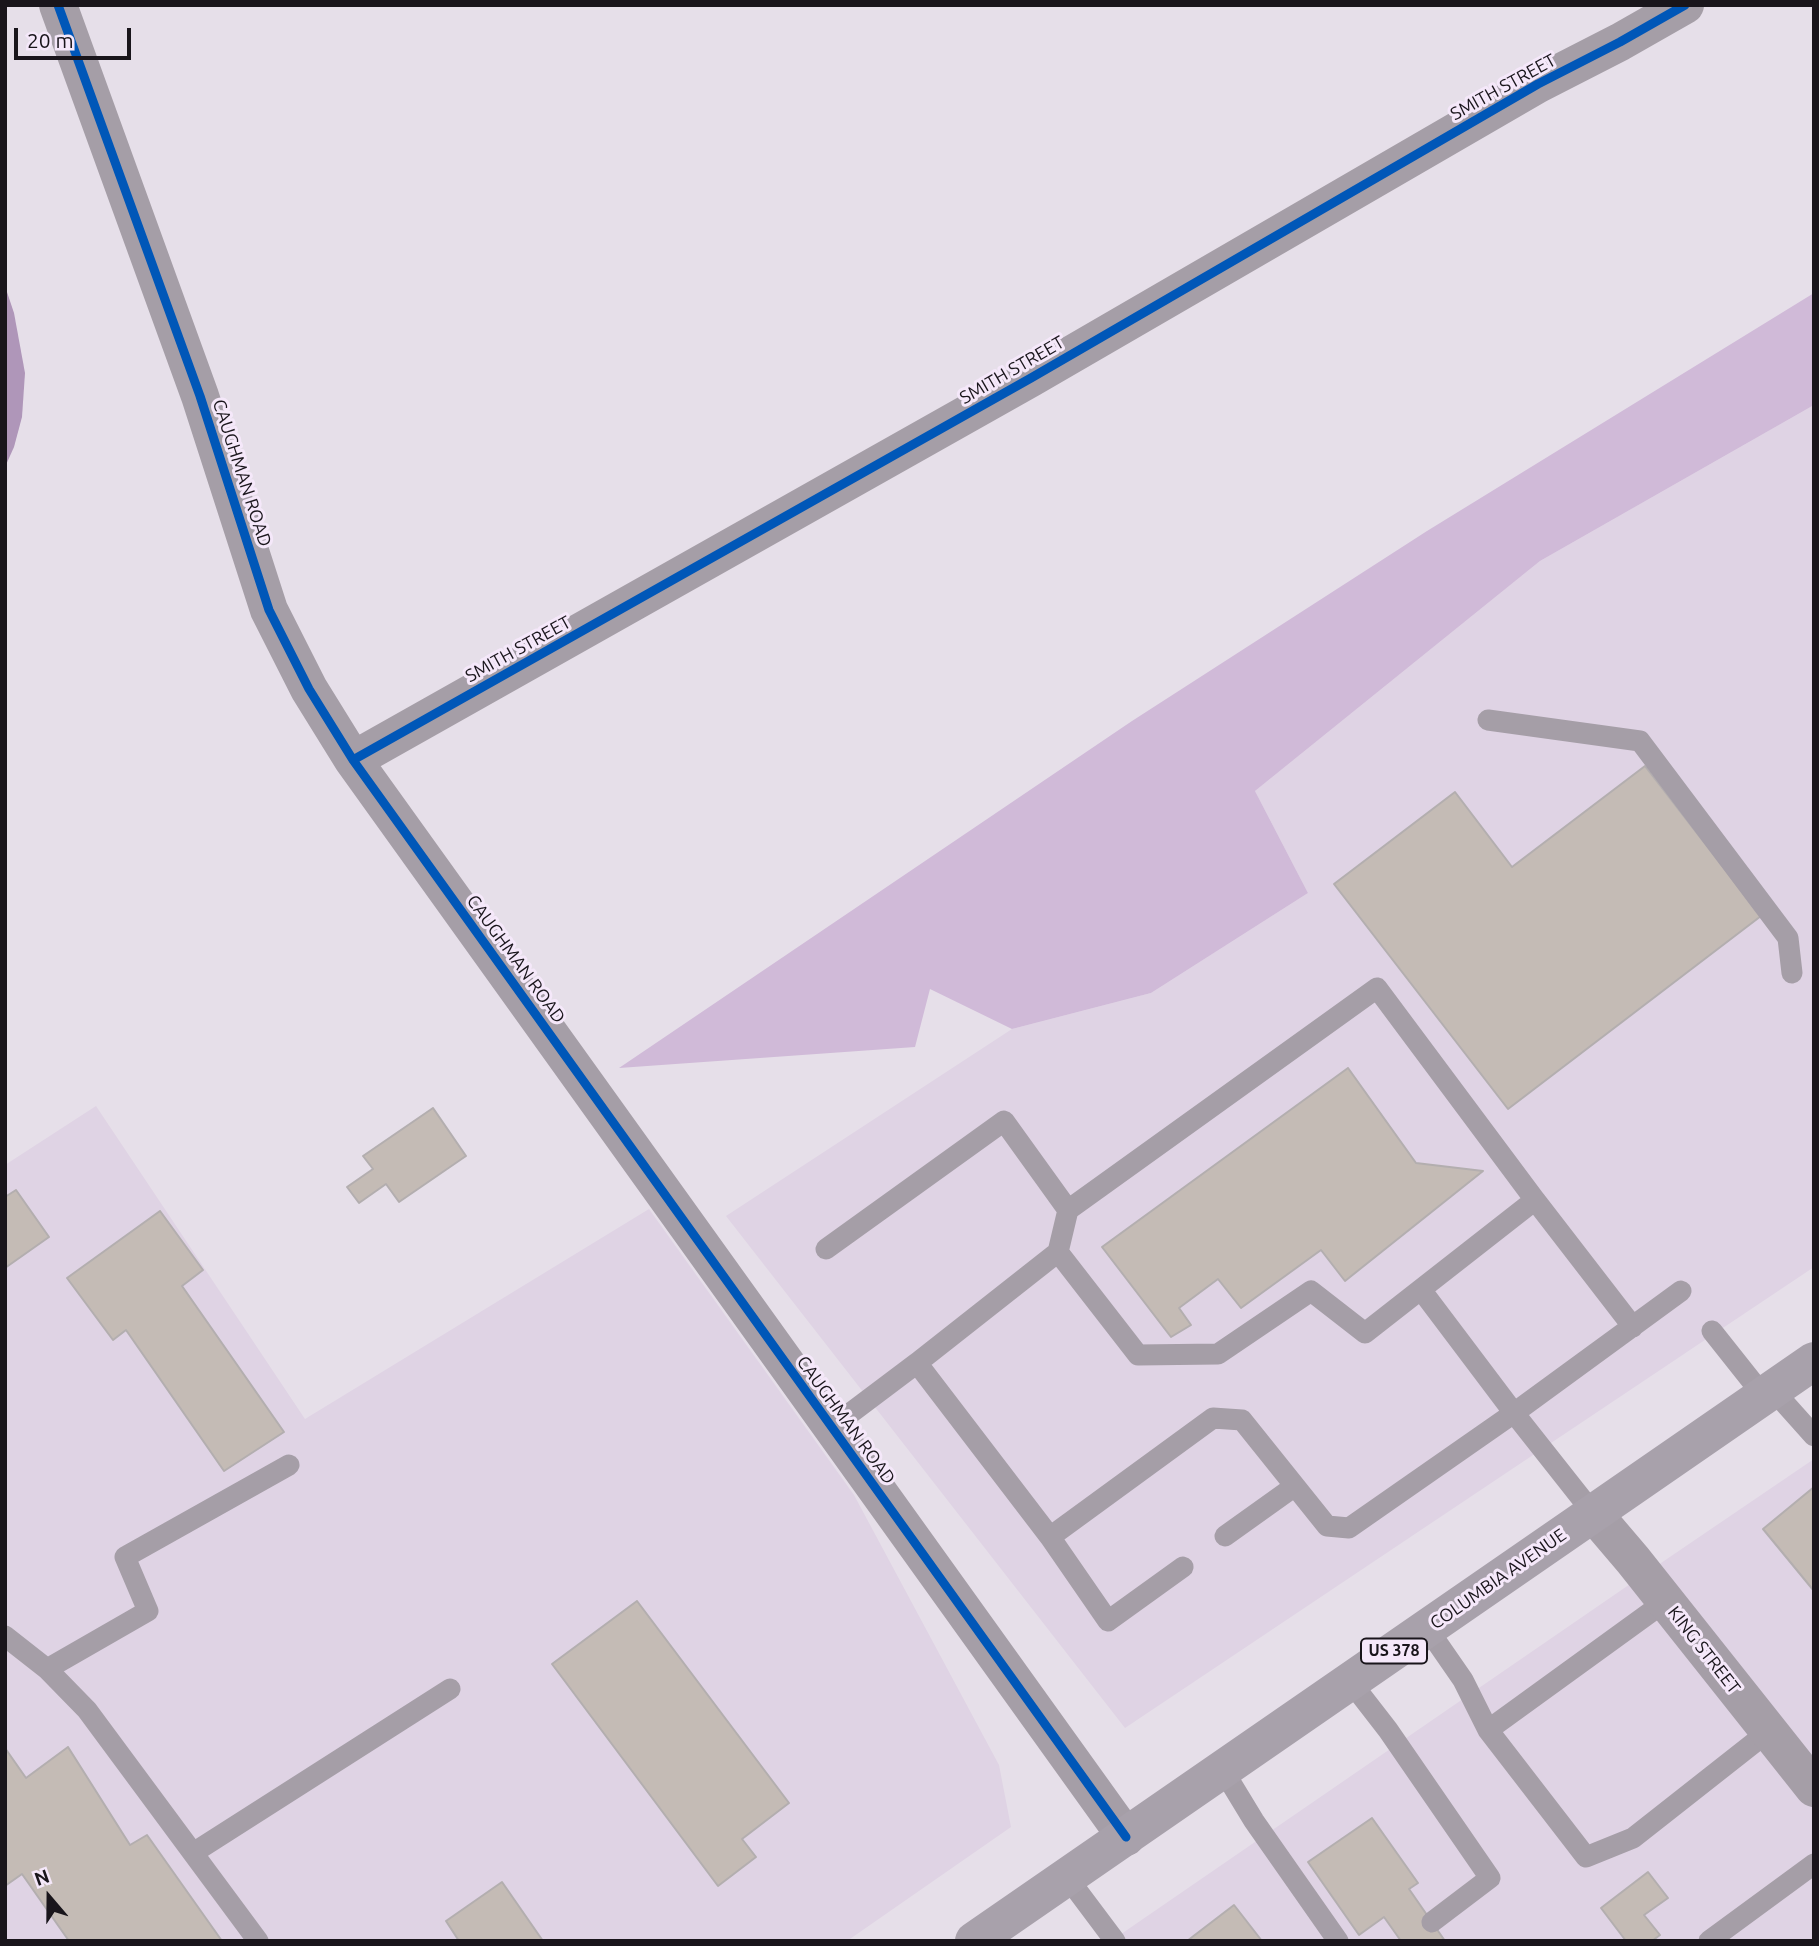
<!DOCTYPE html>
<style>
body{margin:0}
#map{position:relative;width:1819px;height:1946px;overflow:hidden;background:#e6dfe9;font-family:Ubuntu,sans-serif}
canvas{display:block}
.frame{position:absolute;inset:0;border:7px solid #19151b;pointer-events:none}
.north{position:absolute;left:14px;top:1862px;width:70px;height:70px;-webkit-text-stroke:5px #f5e8fa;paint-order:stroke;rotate:340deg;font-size:19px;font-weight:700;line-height:28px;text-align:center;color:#19151b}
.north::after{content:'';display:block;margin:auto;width:24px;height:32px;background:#19151b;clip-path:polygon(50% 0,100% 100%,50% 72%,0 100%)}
.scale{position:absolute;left:14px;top:28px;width:117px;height:32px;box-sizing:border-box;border:4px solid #19151b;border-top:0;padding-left:9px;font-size:21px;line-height:24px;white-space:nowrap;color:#19151b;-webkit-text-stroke:5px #f5e8fa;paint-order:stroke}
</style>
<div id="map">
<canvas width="1819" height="1946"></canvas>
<div class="frame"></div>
<div class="north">N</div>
<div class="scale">20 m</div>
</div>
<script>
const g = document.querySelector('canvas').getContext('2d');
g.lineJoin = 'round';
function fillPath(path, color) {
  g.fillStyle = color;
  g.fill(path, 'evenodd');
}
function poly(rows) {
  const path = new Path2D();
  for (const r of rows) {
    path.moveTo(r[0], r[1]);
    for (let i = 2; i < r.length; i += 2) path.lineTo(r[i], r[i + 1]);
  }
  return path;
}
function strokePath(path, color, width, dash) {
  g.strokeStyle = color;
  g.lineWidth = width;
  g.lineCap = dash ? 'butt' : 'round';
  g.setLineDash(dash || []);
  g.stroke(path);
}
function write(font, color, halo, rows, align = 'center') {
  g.font = font + ' Ubuntu,sans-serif';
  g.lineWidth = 6;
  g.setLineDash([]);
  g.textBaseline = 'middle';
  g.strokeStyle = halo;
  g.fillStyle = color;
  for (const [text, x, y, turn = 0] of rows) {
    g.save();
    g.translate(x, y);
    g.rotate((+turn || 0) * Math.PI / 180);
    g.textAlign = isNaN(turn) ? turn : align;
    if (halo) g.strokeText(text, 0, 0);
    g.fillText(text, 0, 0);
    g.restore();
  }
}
const built = poly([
 [1814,405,1814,1267,1125,1728,726,1216,1012,1029,1151,993,1308,893,1255,791,1540,561],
 [96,1106,305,1419,649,1209,854,1495,999,1765,1011,1827,847,1941,5,1941,5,1165],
 [1814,1459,1814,1941,1111,1941,1636,1580]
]);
const forest = poly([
 [1814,293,1814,405,1540,561,1255,791,1308,893,1151,993,1012,1029,930,989,915,1047,619,1068,1132,721,1427,531]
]);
const water = poly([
 [5,286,14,313,25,373,22,417,14,447,5,467]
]);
const building = poly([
 [1645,766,1761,916,1508,1109,1334,884,1455,792,1512,867,1645,766],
 [1348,1068,1416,1163,1483,1171,1345,1281,1321,1250,1241,1308,1218,1279,1179,1308,1191,1325,1171,1337,1102,1247,1348,1068],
 [433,1108,466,1156,399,1202,386,1184,359,1203,347,1187,373,1169,363,1156,433,1108],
 [16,1190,49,1237,5,1268,5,1197,16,1190],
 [160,1211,203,1270,182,1286,284,1432,224,1471,126,1330,113,1340,67,1278,160,1211],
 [1814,1487,1814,1591,1763,1529,1814,1487],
 [637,1601,789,1803,742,1839,756,1857,718,1886,552,1664,637,1601],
 [68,1747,130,1845,147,1835,222,1941,69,1941,22,1874,5,1886,5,1748,26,1778,68,1747],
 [1372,1818,1418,1883,1409,1889,1445,1941,1401,1941,1384,1917,1359,1935,1308,1862,1372,1818],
 [1648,1872,1668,1898,1644,1915,1660,1935,1652,1941,1626,1941,1601,1908,1648,1872],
 [502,1882,543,1941,459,1941,446,1921,502,1882],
 [1234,1905,1262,1941,1187,1941,1234,1905]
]);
const lane = poly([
 [1488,720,1640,741,1788,938,1792,973],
 [1068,1210,1377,988,1535,1200],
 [826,1249,1004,1121,1068,1210,1058,1252],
 [1422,1291,1514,1413,1681,1291],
 [1712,1331,1762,1394],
 [1772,1389,1814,1436],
 [832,1427,917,1363],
 [1593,1513,1514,1413,1349,1528,1327,1526,1242,1420,1213,1418,1050,1537,917,1363,1058,1252,1138,1355,1218,1354,1311,1291,1365,1333,1535,1200,1633,1327],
 [1225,1536,1295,1486],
 [1050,1537,1108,1621,1183,1567],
 [1427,1628,1463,1680,1488,1730,1586,1857,1633,1838,1769,1731],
 [5,1636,47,1669,87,1710,258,1941],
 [47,1669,148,1611,125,1557,289,1465],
 [1350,1681,1388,1730,1490,1878,1432,1922],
 [1488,1730,1666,1601],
 [1223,1770,1254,1821,1338,1941],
 [193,1853,450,1689],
 [1067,1877,1115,1941],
 [1709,1941,1814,1864]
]);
const street = poly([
 [58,5,200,396,269,610,309,689,353,760,1126,1837],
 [353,760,1031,378,1538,84,1620,42,1685,5],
 [1593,1513,1633,1560,1814,1788]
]);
const primary = poly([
 [974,1941,1814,1361]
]);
const cycleway = poly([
 [58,5,200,396,269,610,309,689,353,760,1126,1837],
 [353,760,1031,378,1538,84,1620,42,1685,5]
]);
const shields = [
 [1394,1651,66]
];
const shieldNames = [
 ["US 378",1394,1651]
];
const streetNames = [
 ["SMITH STREET",1503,87,-29],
 ["SMITH STREET",1012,370,-30],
 ["CAUGHMAN ROAD",242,473,72],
 ["SMITH STREET",518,649,-29],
 ["CAUGHMAN ROAD",516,959,54],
 ["CAUGHMAN ROAD",846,1420,54],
 ["COLUMBIA AVENUE",1498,1579,-35],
 ["KING STREET",1704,1650,52]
];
fillPath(built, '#dfd3e4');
fillPath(forest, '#d0bad8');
fillPath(water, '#af96b9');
fillPath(building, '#c4bbb5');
strokePath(building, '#b3aeaf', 2);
strokePath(lane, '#a59ea7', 21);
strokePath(street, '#a59ea7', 38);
strokePath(primary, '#a8a1ab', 38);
strokePath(cycleway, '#0057b8', 9);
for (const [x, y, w] of shields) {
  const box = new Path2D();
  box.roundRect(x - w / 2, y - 12.5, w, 25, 5);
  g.fillStyle = '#f5e8fa';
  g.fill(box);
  strokePath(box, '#19151b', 2);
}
write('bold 16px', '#19151b', null, shieldNames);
write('18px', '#19151b', '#f5e8fa', streetNames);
</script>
